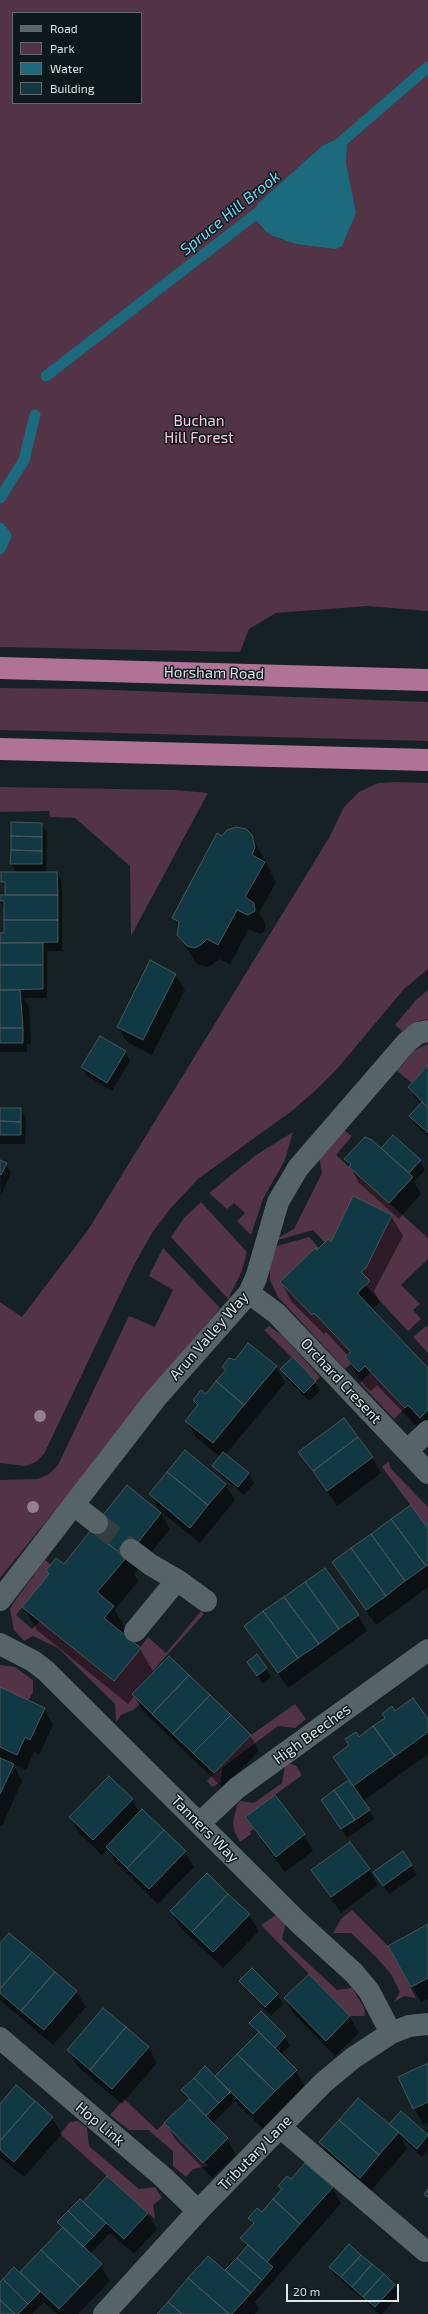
<!DOCTYPE html>
<style>
body{margin:0}
#map{position:relative;width:428px;height:2314px;overflow:hidden;background:#152124;font-family:"Exo 2",sans-serif}
canvas{display:block}
.legend{position:absolute;left:12px;top:12px;width:130px;height:92px;box-sizing:border-box;background:#0c181b;border:1px solid #606a6d;margin:0;padding:5px 7px;list-style:none;font-size:12px;color:#dde5e7}
.legend li{display:flex;align-items:center;gap:8px;height:20px}
.legend b{width:20px;border:1px solid #606a6d}
.scale{position:absolute;left:286px;top:2284px;width:113px;height:18px;box-sizing:border-box;border:2px solid #dde5e7;border-top:0;padding-left:5px;font-size:12px;line-height:14px;white-space:nowrap;color:#dde5e7;-webkit-text-stroke:3px #0c181b;paint-order:stroke}
</style>
<div id="map">
<canvas width="428" height="2314"></canvas>
<ul class="legend">
<li><b style="height:5px;background:#566367"></b>Road</li>
<li><b style="height:11px;background:#533346"></b>Park</li>
<li><b style="height:11px;background:#1b6a7d"></b>Water</li>
<li><b style="height:11px;background:#113943"></b>Building</li>
</ul>
<div class="scale">20 m</div>
</div>
<script>
const g = document.querySelector('canvas').getContext('2d');
g.lineJoin = 'round';
function fillPath(path, color) {
  g.fillStyle = color;
  g.fill(path, 'evenodd');
}
function poly(rows) {
  const path = new Path2D();
  for (const r of rows) {
    path.moveTo(r[0], r[1]);
    for (let i = 2; i < r.length; i += 2) path.lineTo(r[i], r[i + 1]);
  }
  return path;
}
function strokePath(path, color, width, dash) {
  g.strokeStyle = color;
  g.lineWidth = width;
  g.lineCap = dash ? 'butt' : 'round';
  g.setLineDash(dash || []);
  g.stroke(path);
}
function write(font, color, halo, rows, align = 'center') {
  g.font = font + ' "Exo 2",sans-serif';
  g.lineWidth = 3;
  g.setLineDash([]);
  g.textBaseline = 'middle';
  g.strokeStyle = halo;
  g.fillStyle = color;
  for (const [text, x, y, turn = 0] of rows) {
    g.save();
    g.translate(x, y);
    g.rotate((+turn || 0) * Math.PI / 180);
    g.textAlign = isNaN(turn) ? turn : align;
    if (halo) g.strokeText(text, 0, 0);
    g.fillText(text, 0, 0);
    g.restore();
  }
}
const green = poly([
 [0,0,428,0,428,611,368,606,276,613,249,629,240,652,0,647],
 [13,13,141,13,141,103,13,103],
 [337,139,283,240,265,231,259,225,258,203,323,145],
 [0,688,86,689,428,702,428,741,0,730],
 [396,782,428,783,428,969,404,989,337,1069,316,1090,293,1110,198,1179,170,1209,152,1233,133,1267,44,1454,36,1462,25,1466,0,1463,0,1302,22,1317,88,1230,329,838,344,807,359,792,378,783],
 [0,787,175,790,208,793,131,936,130,866,75,818,50,817,49,811,0,812],
 [428,990,428,1019,419,1021,402,1031,395,1025,416,1000],
 [428,1044,428,1065,412,1083,397,1071,415,1050],
 [344,1130,352,1136,336,1155,428,1238,428,1259,401,1285,420,1304,413,1310,421,1319,408,1331,365,1285,361,1272,366,1268,392,1215,353,1196,331,1242,328,1239,325,1243,313,1230,278,1240,278,1238,294,1229,322,1173,319,1157],
 [293,1132,285,1160,263,1199,251,1235,237,1221,245,1213,234,1203,227,1209,209,1193,256,1155],
 [201,1202,247,1252,242,1271,228,1299,171,1237,184,1218],
 [309,1237,319,1248,317,1250,315,1248,280,1282,312,1315,314,1313,351,1352,345,1357,351,1364,345,1369,278,1297,270,1280,270,1266,277,1246],
 [163,1248,220,1308,0,1578,0,1480,38,1479,49,1474,58,1465,129,1316,155,1327,173,1290,149,1276],
 [269,1326,282,1335,320,1377,316,1381,264,1330],
 [426,1326,428,1327,428,1353,413,1337],
 [371,1372,405,1408,394,1419,360,1383],
 [389,1461,390,1468,428,1507,428,1529,382,1467],
 [45,1560,51,1565,49,1574,16,1615,32,1629,39,1621,114,1681,148,1637,166,1653,201,1611,204,1614,132,1694,141,1703,133,1710,121,1715,116,1722,115,1704,58,1648,33,1636,24,1641,14,1630,10,1609,14,1602],
 [0,1665,15,1667,33,1680,33,1692,28,1701,0,1687],
 [295,1704,306,1719,295,1728,278,1726,222,1768,221,1782,212,1787,207,1781,251,1735],
 [289,1763,296,1766,302,1775,245,1817,254,1829,250,1831,251,1834,240,1842,234,1830,233,1822,237,1805,240,1801,254,1803,282,1783,285,1766],
 [352,1910,388,1946,416,1998,404,1996,394,2002,400,1992,391,1974,375,1956,351,1933,333,1933,341,1919],
 [276,1915,286,1923,282,1939,337,1990,352,1988,364,2007,365,2016,350,2016,261,1925],
 [124,2099,157,2130,164,2123,208,2166,193,2169,186,2177,173,2166,173,2151,148,2130,129,2130,110,2115],
 [78,2121,87,2128,89,2146,139,2189,155,2187,162,2198,153,2205,155,2219,60,2134,70,2122]
]);
const water = poly([
 [337,139,347,142,346,163,356,213,342,246,336,249,296,244,273,236,265,231,253,217,258,203,323,145]
]);
const shadow = poly([
 [42,824,47,833,46,873,57,873,62,882,62,951,47,951,47,998,24,998,29,1007,31,1044,27,1044,27,1052,0,1052,0,944,1,934,5,934,5,909,0,901,0,896,6,896,6,889,2,882,17,873,11,864],
 [252,836,276,882,259,913,265,923,265,931,260,934,249,929,230,964,219,959,212,965,206,967,197,964,178,935,179,929,173,918,222,837],
 [175,975,185,990,152,1055,127,1042,118,1027],
 [125,1052,130,1061,112,1091,87,1076,82,1067],
 [428,1067,428,1136,415,1125,410,1116,420,1105,409,1087],
 [0,1109,21,1109,26,1118,25,1144,0,1144],
 [382,1148,420,1161,425,1170,414,1182,421,1194,399,1219,359,1183,346,1159,384,1153],
 [0,1161,6,1164,11,1173,1,1196],
 [391,1216,403,1236,374,1291,380,1302,371,1310,428,1370,428,1433,417,1427,377,1385,371,1391,366,1387,358,1377,346,1357,348,1356,326,1332,324,1334,292,1302,281,1282,317,1252],
 [223,1367,276,1367,285,1383,225,1455,249,1474,254,1483,244,1495,219,1474,214,1466,220,1457,196,1437,186,1421,198,1407,194,1400,206,1396,226,1372],
 [281,1369,315,1382,320,1391,309,1401,287,1378],
 [300,1452,372,1457,381,1473,337,1506],
 [225,1484,235,1500,200,1543,159,1510,150,1494],
 [161,1513,170,1529,134,1574,138,1581,115,1610,126,1630,123,1635,140,1649,154,1673,250,1735,259,1751,223,1788,142,1710,134,1696,128,1704,37,1630,23,1607,64,1565],
 [428,1531,428,1587,376,1625,333,1563],
 [358,1615,367,1631,288,1688,245,1626],
 [257,1656,271,1677,263,1684,248,1662],
 [0,1689,44,1709,53,1725,39,1755,34,1752,26,1770,13,1764,22,1781,2,1826,0,1825],
 [395,1712,428,1720,428,1754,363,1801,374,1819,347,1838,322,1800,349,1781,334,1757],
 [274,1796,304,1835,313,1851,285,1872,256,1833,246,1818],
 [132,1800,140,1813,185,1852,194,1867,158,1904,116,1863,108,1849,102,1855,79,1833,70,1817],
 [402,1853,417,1875,389,1894,374,1873],
 [369,1869,378,1885,341,1913,312,1870],
 [207,1874,249,1915,259,1931,223,1968,180,1927,171,1911],
 [428,1925,428,1998,421,2002,412,1986],
 [0,1945,76,1992,86,2007,53,2045,0,2000],
 [252,1969,277,1995,283,2004,271,2016,246,1990,240,1981],
 [309,1976,350,2017,359,2033,335,2056,294,2014,285,1999],
 [250,2023,285,2037,290,2046,280,2055,296,2071,305,2087,263,2129,235,2101,212,2124,227,2139,236,2155,212,2178,175,2139,166,2123,189,2101,182,2091,219,2080,216,2076,258,2035],
 [148,2047,157,2063,122,2104,77,2066,68,2050],
 [428,2064,428,2122,423,2125,399,2078],
 [17,2087,52,2118,62,2134,24,2177,0,2157,0,2106],
 [401,2112,428,2136,428,2150,422,2157,401,2138,407,2149,369,2193,330,2158,321,2142,393,2129],
 [291,2181,332,2187,341,2203,255,2302,259,2309,255,2314,159,2314,229,2274,227,2271,247,2248,241,2238,253,2225,250,2218,262,2214,282,2190,279,2186],
 [84,2203,147,2213,157,2229,134,2254,110,2233,90,2254,101,2265,110,2281,78,2314,57,2314,44,2302,32,2314,0,2314,0,2283,23,2276,21,2272,62,2229,59,2222],
 [330,2267,395,2285,400,2294,382,2314,379,2314,335,2275]
]);
const stream = poly([
 [333,149,428,67],
 [46,376,265,207],
 [0,498,24,460,35,415],
 [0,528,6,536,0,549]
]);
const building = poly([
 [11,822,42,823,42,837,11,836,11,822],
 [236,827,246,829,252,835,255,847,252,855,265,862,245,897,254,903,255,911,248,915,237,910,218,945,207,939,201,945,194,948,187,946,177,935,179,922,172,918,217,833,222,836,227,830,236,827],
 [11,836,42,837,42,851,11,850,11,836],
 [11,850,42,851,42,864,10,864,11,850],
 [1,872,57,872,58,895,5,895,5,882,1,882,1,872],
 [0,895,58,895,58,920,4,920,4,901,0,901,0,895],
 [4,920,58,920,58,942,0,943,0,933,4,933,4,920],
 [0,943,43,943,43,965,0,965,0,943],
 [150,960,176,974,143,1040,117,1027,150,960],
 [0,965,43,965,43,989,0,990,0,965],
 [0,990,20,990,23,1028,0,1028,0,990],
 [0,1028,23,1028,23,1043,0,1043,0,1028],
 [100,1036,126,1051,107,1083,81,1067,100,1036],
 [428,1065,428,1108,408,1087,428,1065],
 [422,1102,428,1108,428,1133,409,1116,422,1102],
 [0,1108,21,1108,21,1122,0,1121,0,1108],
 [0,1121,21,1122,21,1135,0,1135,0,1121],
 [393,1135,421,1160,409,1173,381,1148,393,1135],
 [365,1137,372,1140,413,1177,389,1203,349,1167,351,1164,344,1159,365,1137],
 [0,1160,7,1163,1,1175,0,1174,0,1160],
 [353,1196,392,1215,366,1268,361,1272,370,1281,357,1293,428,1368,428,1410,420,1418,408,1405,405,1408,365,1366,359,1372,357,1370,345,1357,351,1352,314,1313,312,1315,280,1282,315,1248,317,1250,328,1239,331,1242,353,1196],
 [248,1343,277,1366,244,1405,216,1381,226,1370,222,1367,229,1358,235,1360,248,1343],
 [293,1357,316,1381,304,1393,280,1369,293,1357],
 [216,1381,244,1405,213,1443,185,1421,198,1405,193,1400,201,1390,206,1394,216,1381],
 [344,1418,358,1437,313,1471,298,1452,344,1418],
 [358,1437,373,1457,327,1491,313,1471,358,1437],
 [185,1450,226,1484,208,1505,167,1472,185,1450],
 [223,1452,249,1473,238,1487,212,1466,223,1452],
 [167,1472,208,1505,190,1528,149,1494,167,1472],
 [127,1485,161,1513,126,1558,91,1530,127,1485],
 [411,1505,428,1529,428,1565,426,1566,391,1519,411,1505],
 [391,1519,426,1566,405,1581,371,1534,391,1519],
 [91,1530,126,1558,97,1592,114,1606,104,1618,141,1648,114,1681,22,1607,49,1574,46,1570,56,1558,64,1564,91,1530],
 [371,1534,405,1581,386,1596,351,1548,371,1534],
 [351,1548,386,1596,366,1610,332,1562,351,1548],
 [325,1568,359,1615,339,1629,305,1582,325,1568],
 [305,1582,339,1629,319,1644,284,1597,305,1582],
 [284,1597,319,1644,298,1658,263,1611,284,1597],
 [263,1611,298,1658,278,1673,244,1626,263,1611],
 [257,1654,267,1668,257,1676,247,1662,257,1654],
 [169,1656,189,1675,152,1714,132,1694,169,1656],
 [189,1675,210,1695,173,1734,152,1714,189,1675],
 [0,1687,45,1708,30,1740,25,1737,17,1755,0,1747,0,1687],
 [210,1695,231,1715,193,1753,173,1734,210,1695],
 [413,1698,428,1719,428,1732,395,1756,373,1726,385,1718,382,1714,392,1706,395,1711,413,1698],
 [231,1715,251,1735,214,1773,193,1753,231,1715],
 [373,1726,395,1756,353,1786,333,1757,349,1745,345,1739,356,1732,359,1737,373,1726],
 [0,1758,14,1764,0,1794,0,1758],
 [109,1776,133,1799,93,1840,69,1817,109,1776],
 [349,1780,370,1810,355,1820,334,1790,349,1780],
 [334,1790,355,1820,341,1829,321,1800,334,1790],
 [275,1795,305,1834,276,1857,245,1817,275,1795],
 [142,1809,164,1830,127,1868,106,1847,142,1809],
 [164,1830,186,1851,149,1889,127,1868,164,1830],
 [350,1842,370,1869,331,1897,311,1870,350,1842],
 [403,1851,412,1865,383,1886,373,1872,403,1851],
 [207,1873,228,1894,192,1932,170,1911,207,1873],
 [228,1894,250,1914,213,1952,192,1932,228,1894],
 [428,1924,428,1978,411,1987,388,1946,428,1924],
 [9,1933,32,1952,0,1989,0,1943,9,1933],
 [32,1952,55,1972,21,2011,0,1993,0,1989,32,1952],
 [252,1968,278,1994,265,2007,239,1981,252,1968],
 [55,1972,77,1991,44,2030,21,2011,55,1972],
 [309,1974,350,2016,326,2041,284,1998,309,1974],
 [103,2008,126,2027,90,2070,67,2050,103,2008],
 [261,2011,286,2036,275,2048,249,2023,261,2011],
 [126,2027,149,2047,112,2089,90,2070,126,2027],
 [259,2032,297,2070,275,2091,237,2054,259,2032],
 [237,2054,275,2091,253,2114,215,2076,237,2054],
 [428,2063,428,2102,413,2109,398,2077,428,2063],
 [205,2066,230,2092,219,2103,194,2078,205,2066],
 [194,2078,219,2103,206,2116,181,2090,194,2078],
 [16,2085,35,2101,0,2141,0,2104,16,2085],
 [358,2098,399,2132,379,2155,339,2120,358,2098],
 [189,2099,228,2138,203,2163,164,2123,189,2099],
 [35,2101,53,2117,14,2162,0,2150,0,2141,35,2101],
 [401,2111,428,2135,417,2149,389,2124,401,2111],
 [339,2120,379,2155,360,2178,319,2142,339,2120],
 [305,2163,333,2187,300,2224,273,2199,282,2189,278,2186,287,2176,291,2179,305,2163],
 [107,2176,148,2213,124,2239,83,2202,107,2176],
 [428,2189,428,2198,424,2194,428,2189],
 [80,2199,106,2223,94,2236,68,2211,80,2199],
 [273,2199,300,2224,267,2262,240,2238,254,2223,248,2218,257,2208,262,2212,273,2199],
 [68,2211,94,2236,83,2247,57,2222,68,2211],
 [63,2227,102,2264,80,2287,41,2250,63,2227],
 [349,2244,361,2255,341,2277,329,2267,349,2244],
 [248,2245,273,2267,262,2280,237,2258,248,2245],
 [41,2250,80,2287,59,2309,20,2272,41,2250],
 [361,2255,372,2264,352,2287,341,2277,361,2255],
 [208,2256,251,2293,232,2314,229,2314,188,2278,208,2256],
 [237,2258,262,2280,251,2293,225,2270,237,2258],
 [372,2264,384,2274,363,2297,352,2287,372,2264],
 [14,2267,40,2292,28,2304,3,2279,14,2267],
 [384,2274,395,2285,375,2307,363,2297,384,2274],
 [188,2278,229,2314,182,2314,168,2302,188,2278],
 [3,2279,28,2304,18,2314,15,2314,0,2300,0,2282,3,2279],
 [0,2300,15,2314,0,2314,0,2300],
 [168,2302,182,2314,157,2314,168,2302]
]);
const minorTunnel = poly([
 [97,1523,131,1550]
]);
const minor = poly([
 [249,1293,276,1313,299,1337,428,1473],
 [407,1451,428,1431],
 [74,1505,97,1523],
 [131,1550,151,1565,177,1580,206,1601],
 [0,1600,156,1398,249,1293,256,1278,278,1202,298,1168,407,1042,418,1033,428,1031],
 [135,1631,177,1580],
 [0,1644,33,1661,46,1671,299,1923,354,1973,369,1991,391,2033],
 [200,1823,237,1788,428,1650],
 [0,2038,163,2177,198,2211],
 [280,2127,425,2251],
 [104,2314,198,2211,323,2083,353,2058,391,2033,409,2026,428,2024]
]);
const highway = poly([
 [0,668,428,680],
 [0,749,428,760]
]);
const trees = [
 [40,1416],
 [33,1507]
];
const parkNames = [
 ["Buchan",199,421],
 ["Hill Forest",199,438]
];
const streetNames = [
 ["Horsham Road",214,673,1],
 ["Arun Valley Way",209,1336,-49],
 ["Orchard Cresent",341,1381,47],
 ["High Beeches",312,1734,-36],
 ["Tanners Way",205,1829,45],
 ["Hop Link",100,2124,40],
 ["Tributary Lane",255,2153,-46]
];
const waterNames = [
 ["Spruce Hill Brook",230,213,-39]
];
fillPath(green, '#533346');
fillPath(water, '#1b6a7d');
fillPath(shadow, '#0007');
strokePath(stream, '#1b6a7d', 11);
fillPath(building, '#113943');
strokePath(building, '#49565a', 1);
strokePath(minorTunnel, '#333e41', 22, [22, 11]);
strokePath(minor, '#566367', 22);
strokePath(highway, '#b17297', 22);
g.fillStyle = '#957f8f';
for (const [x, y] of trees) {
  g.beginPath();
  g.arc(x, y, 6, 0, 2 * Math.PI);
  g.fill();
}
write('15px', '#fdcce7', '#0c181b', parkNames);
write('15px', '#dde5e7', '#0c181b', streetNames);
write('italic 16px', '#6ad8f5', '#0c181b', waterNames);
</script>
